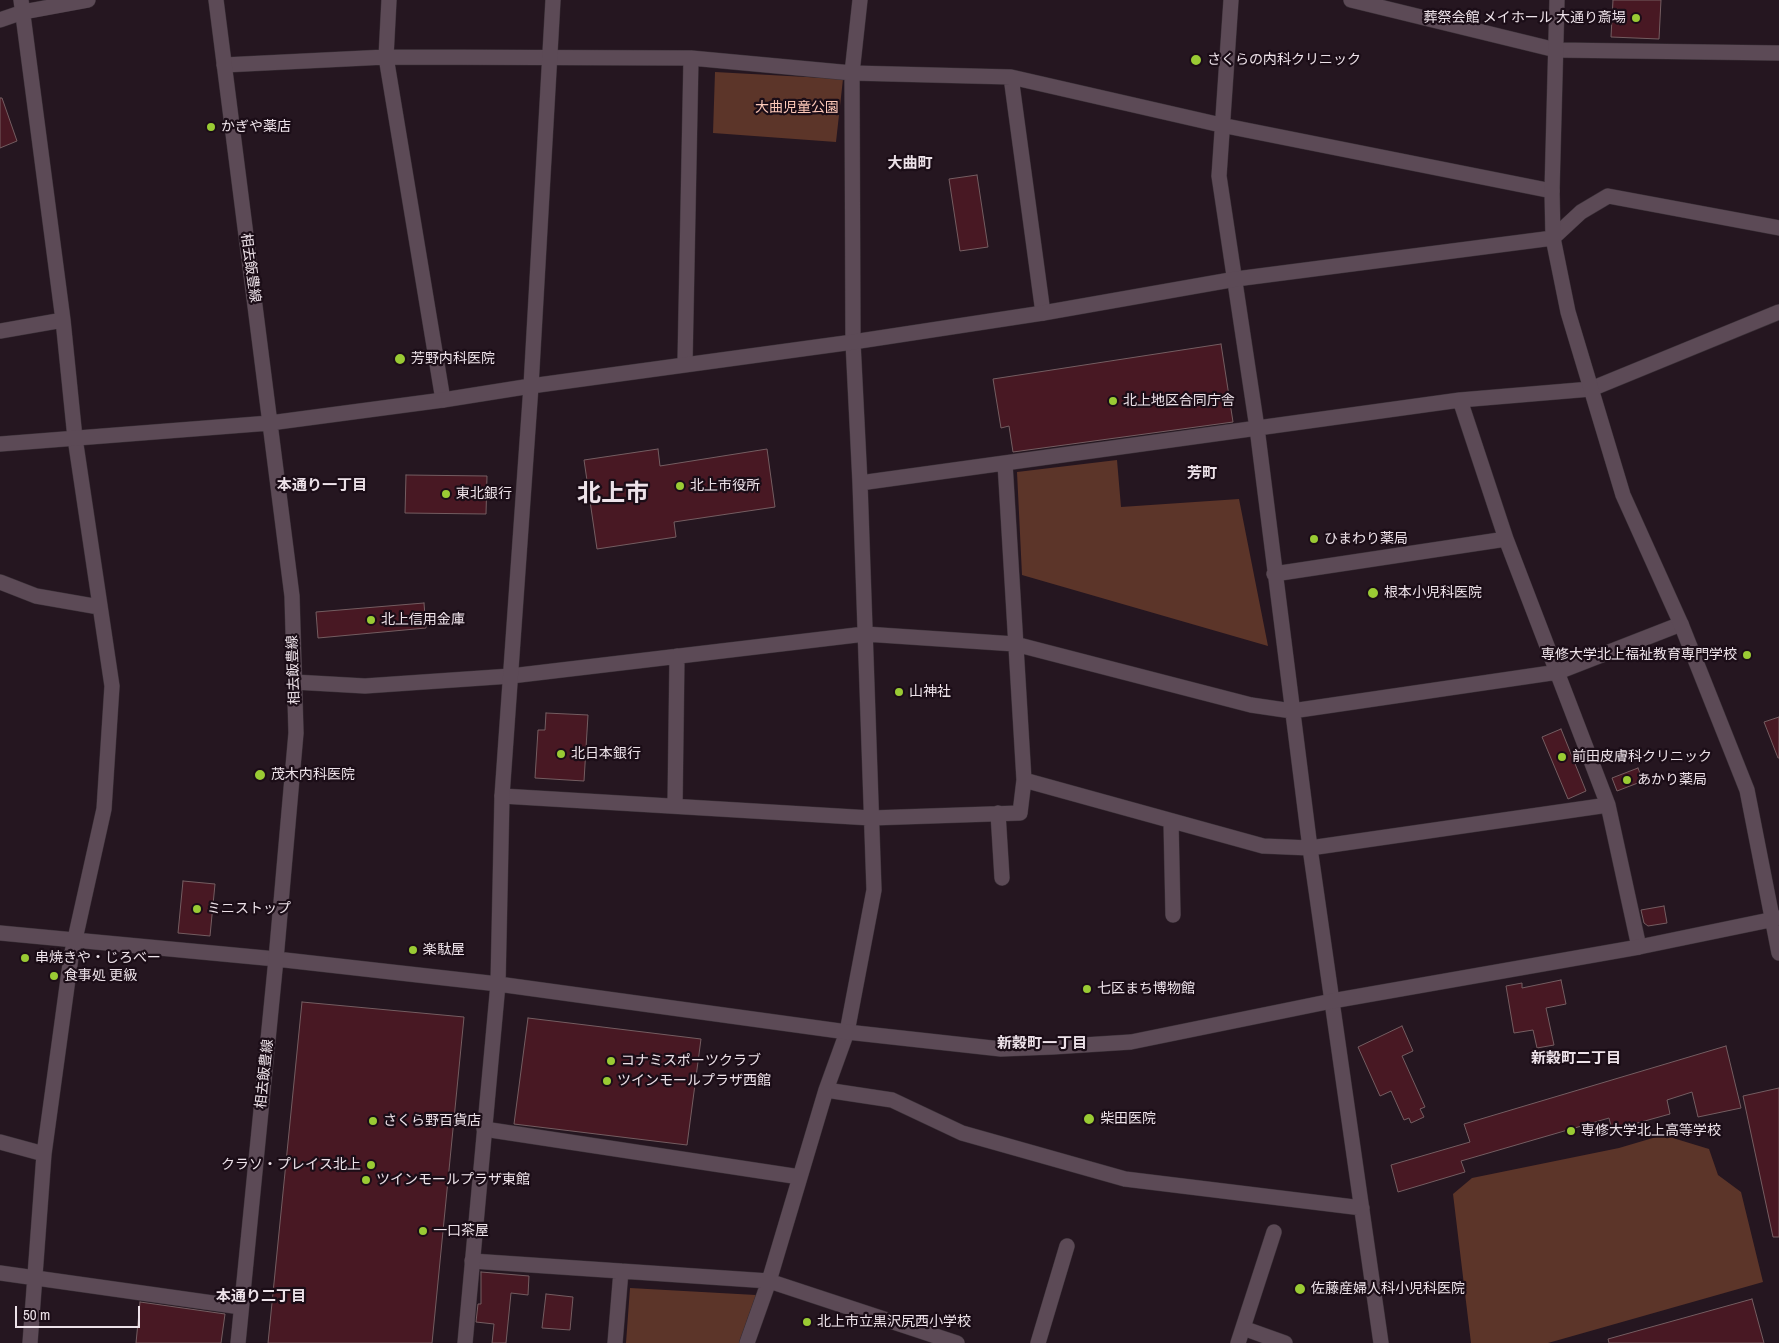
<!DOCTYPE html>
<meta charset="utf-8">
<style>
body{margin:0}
#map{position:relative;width:1779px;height:1343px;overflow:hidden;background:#251620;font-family:"Archivo Narrow",sans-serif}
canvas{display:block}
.scale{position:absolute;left:15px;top:1306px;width:125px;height:22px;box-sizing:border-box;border:2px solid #ede2e9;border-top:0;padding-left:6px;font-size:15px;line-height:18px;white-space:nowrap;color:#ede2e9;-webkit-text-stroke:4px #1b0d17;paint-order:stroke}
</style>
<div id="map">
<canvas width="1779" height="1343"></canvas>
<div class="scale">50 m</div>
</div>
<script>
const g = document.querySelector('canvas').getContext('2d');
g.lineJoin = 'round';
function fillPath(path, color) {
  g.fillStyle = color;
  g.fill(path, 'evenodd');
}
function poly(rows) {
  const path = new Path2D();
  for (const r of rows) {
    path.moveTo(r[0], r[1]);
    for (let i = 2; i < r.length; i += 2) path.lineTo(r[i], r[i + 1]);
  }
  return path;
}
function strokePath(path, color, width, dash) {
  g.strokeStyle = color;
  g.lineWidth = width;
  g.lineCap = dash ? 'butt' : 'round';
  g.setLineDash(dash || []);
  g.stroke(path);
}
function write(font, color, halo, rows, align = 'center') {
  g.font = font + ' "Archivo Narrow","Noto Sans JP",sans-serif';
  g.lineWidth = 4.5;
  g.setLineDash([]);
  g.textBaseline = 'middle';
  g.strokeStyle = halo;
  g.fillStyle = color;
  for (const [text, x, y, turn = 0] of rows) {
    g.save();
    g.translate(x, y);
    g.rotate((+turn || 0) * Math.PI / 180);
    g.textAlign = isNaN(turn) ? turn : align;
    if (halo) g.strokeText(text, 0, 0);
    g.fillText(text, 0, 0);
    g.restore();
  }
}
const green = poly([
 [715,72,843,79,836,142,713,133],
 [1117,460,1121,507,1239,499,1268,646,1022,575,1017,472],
 [1663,1135,1709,1149,1718,1175,1741,1192,1763,1282,1548,1343,1471,1343,1453,1194,1472,1178,1619,1148],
 [630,1288,756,1295,739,1343,626,1343]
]);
const building = poly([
 [1613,0,1661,0,1659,39,1611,37,1613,0],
 [0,98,2,98,17,141,0,148,0,98],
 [977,175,988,247,960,251,949,179,977,175],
 [1221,344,1233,422,1013,452,1009,426,1001,428,993,379,1221,344],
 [658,449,660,466,767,449,775,507,674,522,676,537,597,549,584,460,658,449],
 [406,475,487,476,486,514,405,513,406,475],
 [424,603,426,628,318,638,316,612,424,603],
 [546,713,588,715,584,781,535,778,538,730,545,730,546,713],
 [1779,717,1779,758,1778,758,1764,722,1779,717],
 [1561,729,1586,791,1568,799,1542,737,1561,729],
 [1638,768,1643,781,1617,791,1612,778,1638,768],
 [183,881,215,884,210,936,178,933,183,881],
 [1664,906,1667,923,1648,926,1644,923,1641,910,1664,906],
 [1561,980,1566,1004,1546,1008,1554,1045,1537,1048,1533,1030,1514,1033,1506,986,1522,983,1522,988,1561,980],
 [302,1002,464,1017,432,1343,268,1343,302,1002],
 [528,1018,701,1039,687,1145,514,1124,528,1018],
 [1402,1026,1413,1051,1402,1056,1425,1107,1420,1109,1424,1117,1411,1123,1409,1118,1404,1120,1391,1091,1380,1096,1358,1047,1402,1026],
 [1726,1046,1741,1108,1698,1117,1692,1092,1667,1100,1670,1114,1612,1130,1609,1118,1461,1161,1465,1172,1398,1192,1391,1165,1470,1142,1464,1124,1726,1046],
 [1779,1088,1779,1237,1773,1237,1743,1096,1779,1088],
 [481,1272,529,1276,528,1295,511,1293,506,1343,492,1343,494,1324,476,1322,478,1304,481,1304,481,1272],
 [546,1294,573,1297,570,1330,542,1328,546,1294],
 [1752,1299,1764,1343,1609,1343,1608,1339,1752,1299],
 [140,1302,225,1314,221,1343,136,1343,140,1302]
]);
const street = poly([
 [21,0,63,320,75,438,112,686,104,809,71,957,44,1154,30,1343],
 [389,0,386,57,443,400],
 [1231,0,1219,176,1257,428,1310,848,1381,1343],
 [1351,0,1556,50,1779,53],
 [0,20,23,12,88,0],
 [224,65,386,57,691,58,852,73,1011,77,1221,125,1552,191],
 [1011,77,1043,313],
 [1553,238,1581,212,1608,196,1779,228],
 [0,331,63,320],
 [685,363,691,58],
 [1460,400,1506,539,1608,805,1639,947],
 [860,483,1460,400,1591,389,1779,312],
 [1274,574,1506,539],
 [0,582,36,596,99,607],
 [294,682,365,686,511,676,865,634,1015,644,1251,705,1292,711,1558,672,1681,624],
 [1024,780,1263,846,1310,848,1608,805],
 [502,796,871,818,1020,813,1024,780,1005,463],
 [675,806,677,656],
 [998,813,1002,878],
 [1171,821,1173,915],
 [0,933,276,959],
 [826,1090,892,1100,962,1133,1125,1179,1362,1208],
 [484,1129,800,1177],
 [0,1142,44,1154],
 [472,1261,769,1281,957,1343],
 [0,1273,241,1307],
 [1243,1328,1285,1343],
 [615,1343,621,1271],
 [747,1343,769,1281,826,1090,847,1032,874,890,860,483,853,342,852,73,860,0],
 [1038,1343,1067,1246],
 [1238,1343,1274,1232]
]);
const secondary = poly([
 [216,0,292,596,296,733,276,959,238,1343],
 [1557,0,1552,191,1553,238,1568,312,1623,495,1681,624,1747,790,1779,953],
 [0,444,270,423,443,400,531,386,853,342,1043,313,1236,279,1553,238],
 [276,959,498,984,847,1032,1001,1049,1052,1047,1131,1042,1332,1001,1639,947,1779,918],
 [465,1343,498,984,502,796,531,386,553,0]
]);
const markers = [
 [1636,18,5,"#9acb34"],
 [1196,60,6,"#9acb34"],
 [211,127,5,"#9acb34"],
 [400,359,6,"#9acb34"],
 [1113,401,5,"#9acb34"],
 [680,486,5,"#9acb34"],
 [446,494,5,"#9acb34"],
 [1314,539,5,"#9acb34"],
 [1373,593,6,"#9acb34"],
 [371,620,5,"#9acb34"],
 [1747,655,5,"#9acb34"],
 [899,692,5,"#9acb34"],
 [561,754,5,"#9acb34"],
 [1562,757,5,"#9acb34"],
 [260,775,6,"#9acb34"],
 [1627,780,5,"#9acb34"],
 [197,909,5,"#9acb34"],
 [413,950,5,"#9acb34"],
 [25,958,5,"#9acb34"],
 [54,976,5,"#9acb34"],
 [1087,989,5,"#9acb34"],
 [611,1061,5,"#9acb34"],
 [607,1081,5,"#9acb34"],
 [1089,1119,6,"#9acb34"],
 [373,1121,5,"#9acb34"],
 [1571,1131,5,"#9acb34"],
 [371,1165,5,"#9acb34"],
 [366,1180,5,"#9acb34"],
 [423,1231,5,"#9acb34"],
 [1300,1289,6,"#9acb34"],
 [807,1322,5,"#9acb34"]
];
const poiNames = [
 ["葬祭会館 メイホール 大通り斎場",1626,18,"right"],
 ["さくらの内科クリニック",1207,60],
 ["かぎや薬店",221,127],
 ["芳野内科医院",411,359],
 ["北上地区合同庁舎",1123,401],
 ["北上市役所",690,486],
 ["東北銀行",456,494],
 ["ひまわり薬局",1324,539],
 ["根本小児科医院",1384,593],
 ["北上信用金庫",381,620],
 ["専修大学北上福祉教育専門学校",1737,655,"right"],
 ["山神社",909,692],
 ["北日本銀行",571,754],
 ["前田皮膚科クリニック",1572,757],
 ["茂木内科医院",271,775],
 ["あかり薬局",1637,780],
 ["ミニストップ",207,909],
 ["楽駄屋",423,950],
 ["串焼きや・じろべー",35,958],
 ["食事処 更級",64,976],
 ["七区まち博物館",1097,989],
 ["コナミスポーツクラブ",621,1061],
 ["ツインモールプラザ西館",617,1081],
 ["柴田医院",1100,1119],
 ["さくら野百貨店",383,1121],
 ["専修大学北上高等学校",1581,1131],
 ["クラソ・プレイス北上",361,1165,"right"],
 ["ツインモールプラザ東館",376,1180],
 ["一口茶屋",433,1231],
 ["佐藤産婦人科小児科医院",1311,1289],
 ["北上市立黒沢尻西小学校",817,1322]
];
const parkNames = [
 ["大曲児童公園",797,108]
];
const streetNames = [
 ["相去飯豊線",250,268,82],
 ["相去飯豊線",294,670,-92],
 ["相去飯豊線",265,1074,-84]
];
const neighbourhoodNames = [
 ["大曲町",910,164],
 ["芳町",1202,474],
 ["本通り一丁目",322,486],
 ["新穀町一丁目",1042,1044],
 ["新穀町二丁目",1576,1059],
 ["本通り二丁目",261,1297]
];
const townNames = [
 ["北上市",613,495]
];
fillPath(green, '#5c3529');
fillPath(building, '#481823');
strokePath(building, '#745d61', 1);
strokePath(street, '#3a3037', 16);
strokePath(secondary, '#3a3037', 16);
strokePath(street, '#5c4a56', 15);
strokePath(secondary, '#5c4a56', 15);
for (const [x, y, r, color] of markers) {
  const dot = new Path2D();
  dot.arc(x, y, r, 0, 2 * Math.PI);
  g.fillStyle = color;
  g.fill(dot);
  strokePath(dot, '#1b0d17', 2);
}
write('14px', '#ede2e9', '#1b0d17', poiNames, 'left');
write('14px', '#fdc9b9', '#1b0d17', parkNames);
write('14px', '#ede2e9', '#1b0d17', streetNames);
write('bold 15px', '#ede2e9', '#1b0d17', neighbourhoodNames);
write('bold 24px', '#ede2e9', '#1b0d17', townNames);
</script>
